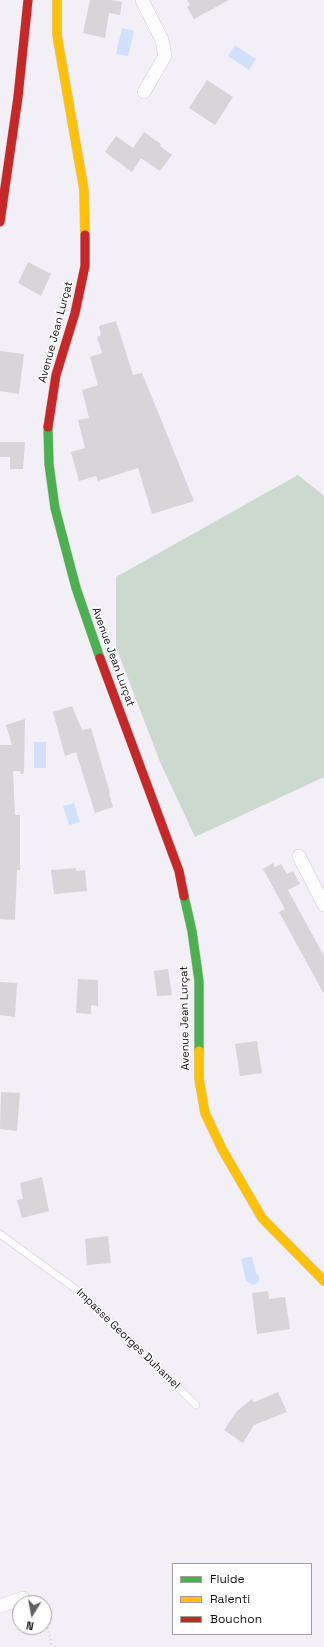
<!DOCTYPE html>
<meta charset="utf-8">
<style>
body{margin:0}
#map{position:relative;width:324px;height:1647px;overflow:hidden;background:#f3eff6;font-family:"Space Grotesk",sans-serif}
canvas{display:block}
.legend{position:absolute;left:172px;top:1563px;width:140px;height:72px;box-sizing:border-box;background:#fff;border:1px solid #a1a0a1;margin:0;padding:5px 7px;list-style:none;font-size:12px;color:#131115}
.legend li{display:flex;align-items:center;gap:8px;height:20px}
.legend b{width:20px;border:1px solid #a1a0a1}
.north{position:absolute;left:12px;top:1595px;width:40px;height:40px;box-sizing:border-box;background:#fff;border:1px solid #a1a0a1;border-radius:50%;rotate:191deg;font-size:11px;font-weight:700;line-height:16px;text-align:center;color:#131115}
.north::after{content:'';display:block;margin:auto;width:14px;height:18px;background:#615f64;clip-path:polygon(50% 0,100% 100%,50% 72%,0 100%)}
</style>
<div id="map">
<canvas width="324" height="1647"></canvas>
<ul class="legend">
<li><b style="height:5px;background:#4caf50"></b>Fluide</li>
<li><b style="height:5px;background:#ffc107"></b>Ralenti</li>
<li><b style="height:5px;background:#c62828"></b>Bouchon</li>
</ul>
<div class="north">N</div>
</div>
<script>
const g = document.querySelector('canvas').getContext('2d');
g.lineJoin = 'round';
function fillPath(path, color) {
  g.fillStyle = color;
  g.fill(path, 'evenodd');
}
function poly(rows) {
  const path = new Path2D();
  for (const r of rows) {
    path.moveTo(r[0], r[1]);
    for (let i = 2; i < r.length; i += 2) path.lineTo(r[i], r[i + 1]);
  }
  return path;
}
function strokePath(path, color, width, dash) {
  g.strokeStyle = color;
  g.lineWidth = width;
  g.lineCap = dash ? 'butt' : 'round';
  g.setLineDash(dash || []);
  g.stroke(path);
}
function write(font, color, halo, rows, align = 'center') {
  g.font = font + ' "Space Grotesk",sans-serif';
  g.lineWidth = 3;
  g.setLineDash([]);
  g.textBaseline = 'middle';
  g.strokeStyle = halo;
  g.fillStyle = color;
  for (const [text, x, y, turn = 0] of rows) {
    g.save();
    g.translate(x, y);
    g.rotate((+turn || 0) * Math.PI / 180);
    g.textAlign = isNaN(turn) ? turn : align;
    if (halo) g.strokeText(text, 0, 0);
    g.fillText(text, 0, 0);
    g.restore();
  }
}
const green = poly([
 [298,475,324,496,324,777,195,837,160,762,116,647,116,577]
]);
const water = poly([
 [122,28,134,31,128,56,116,54],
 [235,45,256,59,249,70,228,56],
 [34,742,46,742,46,768,34,768],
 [74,803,80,822,69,825,63,806],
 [252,1256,256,1274,259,1276,259,1280,258,1283,253,1285,246,1281,241,1259]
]);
const building = poly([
 [90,0,111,0,122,2,120,15,109,13,105,38,83,33],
 [187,0,229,0,194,19,187,7,190,5],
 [207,80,233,97,215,125,189,108],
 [144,132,161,144,160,146,172,155,160,171,141,158,132,172,105,152,116,136,133,148],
 [28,262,51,274,41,296,18,283],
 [116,321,133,375,142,373,194,501,152,514,138,468,98,481,96,476,79,481,71,452,85,448,78,420,89,418,82,390,98,385,90,357,102,353,97,337,101,335,99,326],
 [0,351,24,354,19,394,0,391],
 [0,442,25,442,23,469,10,469,10,457,0,457],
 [72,706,82,730,91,728,110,793,109,793,113,807,95,813,76,752,65,756,53,712],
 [25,719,24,771,23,774,21,774,20,771,13,771,15,815,20,815,20,870,17,870,15,920,0,919,0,745,12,745,6,725],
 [273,863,275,867,281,864,287,874,293,871,300,884,288,890,324,956,324,994,279,912,285,909,263,869],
 [76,868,76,871,85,870,87,891,54,894,51,870],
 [168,969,172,995,157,996,154,971],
 [78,979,98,980,98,1006,91,1005,91,1014,76,1013],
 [0,982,17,983,15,1017,0,1015],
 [257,1041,262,1073,240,1076,235,1044],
 [1,1092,20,1093,17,1131,0,1129],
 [42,1177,49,1211,22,1218,17,1200,23,1199,20,1183],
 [108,1236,111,1263,87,1265,85,1239],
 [268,1291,269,1299,285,1297,290,1329,257,1334,252,1293],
 [278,1392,287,1412,254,1425,243,1443,224,1430,237,1411,252,1399,254,1402]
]);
const path = poly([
 [44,1612,52,1647]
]);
const lane = poly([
 [0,1234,81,1293,196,1405]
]);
const street = poly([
 [142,0,162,40,165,56,144,92],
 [299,856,324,905],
 [0,1606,23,1598]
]);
const fast = poly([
 [48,427,49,464,55,508,76,588,100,658],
 [184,896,192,931,199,981,199,1051]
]);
const slow = poly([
 [57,0,57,35,84,190,85,235],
 [199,1051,199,1079,205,1113,222,1149,262,1218,324,1281]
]);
const jam = poly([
 [0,222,18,97,28,0],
 [48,427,56,375,75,313,85,266,85,235],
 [100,658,179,871,184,896]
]);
const streetNames = [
 ["Avenue Jean Lurçat",56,332,-75],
 ["Avenue Jean Lurçat",113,657,70],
 ["Avenue Jean Lurçat",185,1018,-91],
 ["Impasse Georges Duhamel",128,1339,44]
];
fillPath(green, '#ccd9cf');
fillPath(water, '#d1e0fc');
fillPath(building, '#d8d4d8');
strokePath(lane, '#cecad0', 8);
strokePath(street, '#cecad0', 14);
strokePath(fast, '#cecad0', 10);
strokePath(slow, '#cecad0', 10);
strokePath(jam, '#cecad0', 10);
strokePath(path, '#d3d1d4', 2.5, [1, 3]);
strokePath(lane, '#fdfdfe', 7);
strokePath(street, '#fdfdfe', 13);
strokePath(fast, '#4caf50', 9);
strokePath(slow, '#ffc107', 9);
strokePath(jam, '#c62828', 9);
write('11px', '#131115', '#fff', streetNames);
</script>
